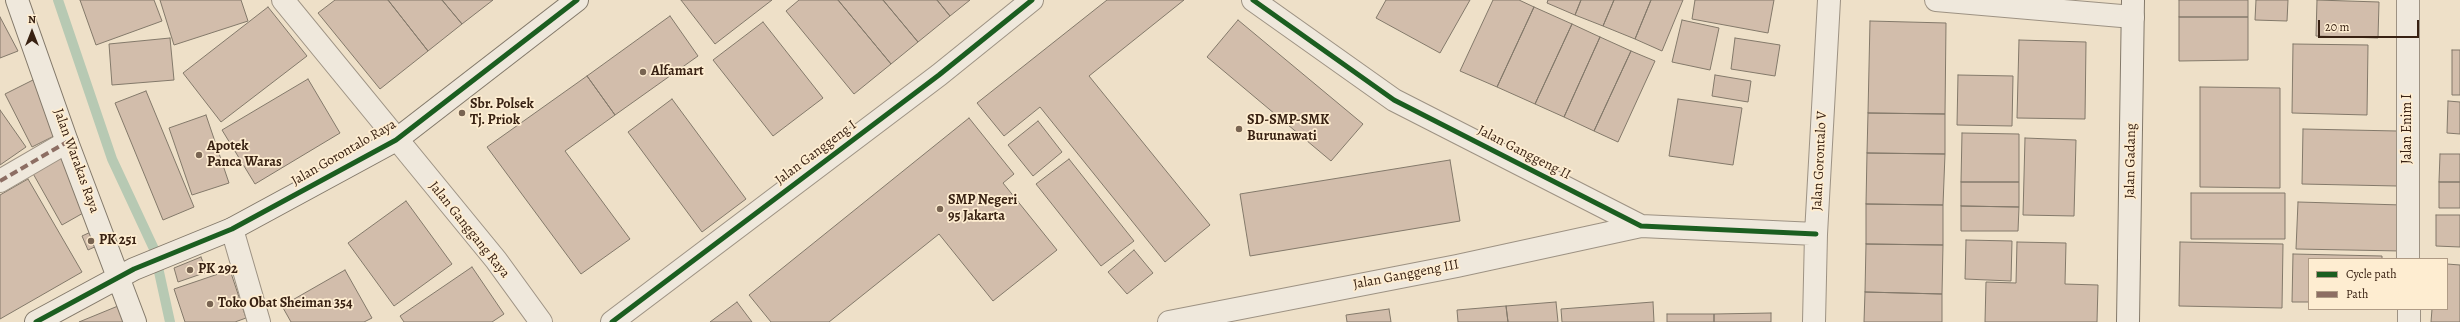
<!DOCTYPE html>
<style>
body{margin:0}
#map{position:relative;width:2460px;height:322px;overflow:hidden;background:#eee0c8;font-family:Alegreya,serif}
canvas{display:block}
.legend{position:absolute;left:2308px;top:258px;width:140px;height:52px;box-sizing:border-box;background:#feedd1;border:1px solid #af9b85;margin:0;padding:5px 7px;list-style:none;font-size:12px;color:#382112}
.legend li{display:flex;align-items:center;gap:8px;height:20px}
.legend b{width:20px;border:1px solid #af9b85}
.north{position:absolute;left:12px;top:12px;width:40px;height:40px;-webkit-text-stroke:3px #feedd1;paint-order:stroke;rotate:0deg;font-size:11px;font-weight:700;line-height:16px;text-align:center;color:#382112}
.north::after{content:'';display:block;margin:auto;width:14px;height:18px;background:#382112;clip-path:polygon(50% 0,100% 100%,50% 72%,0 100%)}
.scale{position:absolute;left:2318px;top:20px;width:101px;height:18px;box-sizing:border-box;border:2px solid #382112;border-top:0;padding-left:5px;font-size:12px;line-height:14px;white-space:nowrap;color:#382112;-webkit-text-stroke:3px #feedd1;paint-order:stroke}
</style>
<div id="map">
<canvas width="2460" height="322"></canvas>
<ul class="legend">
<li><b style="height:5px;background:#1b5e20"></b>Cycle path</li>
<li><b style="height:5px;background:#8d6e63"></b>Path</li>
</ul>
<div class="north">N</div>
<div class="scale">20 m</div>
</div>
<script>
const g = document.querySelector('canvas').getContext('2d');
g.lineJoin = 'round';
function poly(rows) {
  const path = new Path2D();
  for (const r of rows) {
    path.moveTo(r[0], r[1]);
    for (let i = 2; i < r.length; i += 2) path.lineTo(r[i], r[i + 1]);
  }
  return path;
}
function strokePath(path, color, width, dash) {
  g.strokeStyle = color;
  g.lineWidth = width;
  g.lineCap = dash ? 'butt' : 'round';
  g.setLineDash(dash || []);
  g.stroke(path);
}
function fillPath(path, color) {
  g.fillStyle = color;
  g.fill(path, 'evenodd');
}
function write(font, color, halo, rows, align = 'center') {
  g.font = font + ' Alegreya,serif';
  g.lineWidth = 3.5;
  g.setLineDash([]);
  g.textBaseline = 'middle';
  g.strokeStyle = halo;
  g.fillStyle = color;
  for (const [text, x, y, turn = 0] of rows) {
    g.save();
    g.translate(x, y);
    g.rotate((+turn || 0) * Math.PI / 180);
    g.textAlign = isNaN(turn) ? turn : align;
    if (halo) g.strokeText(text, 0, 0);
    g.fillText(text, 0, 0);
    g.restore();
  }
}
const stream = poly([
 [58,0,112,159,154,249,170,322]
]);
const building = poly([
 [80,0,154,0,162,21,96,45,80,0],
 [160,0,241,0,248,21,174,45,160,0],
 [335,0,388,0,428,51,380,89,318,13,335,0],
 [388,0,442,0,462,24,428,51,388,0],
 [442,0,493,0,462,24,442,0],
 [681,0,772,0,715,44,681,0],
 [799,0,838,0,891,64,854,94,786,11,799,0],
 [838,0,883,0,918,42,891,64,838,0],
 [883,0,937,0,950,16,918,42,883,0],
 [937,0,970,0,950,16,937,0],
 [1107,0,1184,0,1089,76,1210,225,1165,262,1040,107,1004,136,977,103,1107,0],
 [1386,0,1470,0,1440,53,1376,18,1386,0],
 [1493,0,1519,0,1534,7,1497,87,1460,71,1493,0],
 [1548,0,1581,0,1575,15,1547,3,1548,0],
 [1581,0,1614,0,1603,26,1575,15,1581,0],
 [1614,0,1651,0,1635,39,1603,26,1614,0],
 [1651,0,1683,0,1662,51,1635,39,1651,0],
 [1695,0,1774,0,1768,33,1692,19,1695,0],
 [2179,0,2248,0,2248,17,2179,17,2179,0],
 [2256,0,2288,0,2287,21,2255,20,2256,0],
 [2317,0,2379,2,2378,38,2316,36,2317,0],
 [268,7,307,56,221,122,183,73,268,7],
 [1534,7,1572,24,1535,104,1497,87,1534,7],
 [670,16,698,56,615,115,587,76,670,16],
 [0,17,18,51,0,58,0,17],
 [2179,17,2248,17,2248,60,2179,61,2179,17],
 [1238,20,1363,124,1331,161,1207,57,1238,20],
 [1682,20,1719,28,1710,70,1672,62,1682,20],
 [1870,21,1946,23,1945,114,1868,113,1870,21],
 [763,22,823,98,773,136,713,60,763,22],
 [1572,24,1600,37,1564,117,1535,104,1572,24],
 [1600,37,1631,51,1594,131,1564,117,1600,37],
 [170,38,174,80,112,85,109,44,170,38],
 [1735,38,1780,45,1775,76,1731,69,1735,38],
 [2019,40,2086,42,2085,119,2017,118,2019,40],
 [2293,44,2368,45,2367,115,2292,113,2293,44],
 [2452,50,2460,50,2460,95,2452,95,2452,50],
 [1631,51,1655,61,1618,142,1594,131,1631,51],
 [1715,75,1751,81,1748,102,1712,96,1715,75],
 [1958,75,2013,76,2012,126,1957,125,1958,75],
 [587,76,615,115,565,151,630,239,581,274,487,147,587,76],
 [308,79,340,133,255,184,222,130,308,79],
 [33,80,60,133,32,147,5,94,33,80],
 [2200,87,2280,88,2280,188,2200,187,2200,87],
 [146,91,194,207,163,220,115,103,146,91],
 [672,99,746,199,702,232,628,132,672,99],
 [1678,99,1742,108,1733,165,1669,156,1678,99],
 [2448,101,2460,102,2460,134,2447,133,2448,101],
 [0,110,26,147,0,165,0,110],
 [1868,113,1945,114,1945,154,1867,153,1868,113],
 [206,115,229,183,192,195,169,128,206,115],
 [969,118,1014,174,1003,183,1057,250,993,301,939,234,829,322,771,322,749,295,969,118],
 [1038,121,1062,152,1033,176,1008,145,1038,121],
 [2303,129,2397,131,2397,186,2302,184,2303,129],
 [1962,133,2019,134,2019,182,1961,182,1962,133],
 [2025,138,2076,140,2074,216,2023,215,2025,138],
 [1867,153,1945,154,1943,205,1866,204,1867,153],
 [60,154,92,208,62,225,31,170,60,154],
 [2440,154,2460,154,2460,182,2439,182,2440,154],
 [1069,159,1134,241,1101,266,1036,184,1069,159],
 [1450,160,1460,221,1250,256,1240,194,1450,160],
 [28,179,82,272,0,319,0,195,28,179],
 [1961,182,2019,182,2019,207,1961,206,1961,182],
 [2439,182,2460,182,2460,208,2439,208,2439,182],
 [2191,193,2285,193,2285,239,2191,239,2191,193],
 [406,201,452,264,394,306,348,243,406,201],
 [2298,202,2402,205,2401,251,2296,249,2298,202],
 [1866,204,1943,205,1943,245,1866,244,1866,204],
 [1961,206,2019,207,2018,231,1961,231,1961,206],
 [2436,215,2460,215,2460,247,2436,246,2436,215],
 [93,231,99,245,88,250,82,236,93,231],
 [1966,240,2012,241,2011,281,1965,279,1966,240],
 [2017,242,2066,243,2065,284,2098,285,2097,322,1985,322,1986,282,2016,283,2017,242],
 [2180,242,2283,244,2282,308,2179,306,2180,242],
 [1866,244,1943,245,1942,294,1865,292,1866,244],
 [1134,250,1153,273,1127,294,1108,272,1134,250],
 [2293,254,2382,256,2382,259,2309,259,2309,302,2292,302,2293,254],
 [201,257,207,272,178,282,174,268,201,257],
 [2447,264,2460,265,2460,322,2431,322,2432,309,2447,309,2447,264],
 [472,267,504,314,492,322,404,322,400,316,472,267],
 [230,270,246,318,235,322,185,322,174,289,230,270],
 [345,270,372,318,364,322,291,322,282,306,345,270],
 [1865,292,1942,294,1942,322,1864,322,1865,292],
 [737,302,752,322,710,322,737,302],
 [1556,302,1558,322,1508,322,1506,306,1556,302],
 [1653,302,1654,322,1562,322,1561,309,1653,302],
 [118,306,124,322,79,322,118,306],
 [1506,306,1508,322,1458,322,1457,310,1506,306],
 [1389,309,1391,322,1347,322,1346,315,1389,309],
 [1771,313,1771,322,1714,322,1714,314,1771,313],
 [1667,314,1714,314,1714,322,1667,322,1667,314]
]);
const street = poly([
 [283,0,496,260,541,322],
 [1253,0,1394,100,1641,226,1816,234],
 [1936,0,2133,17],
 [2408,0,2408,259],
 [0,181,67,142],
 [232,229,259,322],
 [2409,309,2409,322],
 [612,322,939,75,1032,0],
 [1169,322,1457,266,1641,226],
 [1814,322,1816,234,1829,0]
]);
const secondary = poly([
 [17,0,67,142,135,322],
 [36,322,134,269,232,229,396,140,577,0],
 [2128,322,2133,0]
]);
const quiet = poly([
 [0,181,67,142]
]);
const cycleway = poly([
 [1253,0,1394,100,1641,226,1816,234],
 [36,322,134,269,232,229,396,140,577,0],
 [612,322,939,75,1032,0]
]);
const markers = [
 [643,72,4,"#786452"],
 [462,113,4,"#786452"],
 [1239,129,4,"#786452"],
 [199,155,4,"#786452"],
 [940,209,4,"#786452"],
 [91,241,4,"#786452"],
 [190,270,4,"#786452"],
 [210,304,4,"#786452"]
];
const poiNames = [
 ["Alfamart",651,72],
 ["Sbr. Polsek",470,105],
 ["Tj. Priok",470,121],
 ["SD-SMP-SMK",1247,121],
 ["Burunawati",1247,137],
 ["Apotek",207,147],
 ["Panca Waras",207,163],
 ["SMP Negeri",948,201],
 ["95 Jakarta",948,217],
 ["PK 251",99,241],
 ["PK 292",198,270],
 ["Toko Obat Sheiman 354",218,304]
];
const streetNames = [
 ["Jalan Enim I",2408,129,-90],
 ["Jalan Gorontalo Raya",344,153,-30],
 ["Jalan Ganggeng I",816,153,-37],
 ["Jalan Ganggeng II",1524,153,27],
 ["Jalan Warakas Raya",76,161,70],
 ["Jalan Gorontalo V",1820,161,-87],
 ["Jalan Gadang",2131,161,-89],
 ["Jalan Ganggang Raya",469,230,51],
 ["Jalan Ganggeng III",1406,275,-11]
];
strokePath(stream, '#b7c9b3', 10);
fillPath(building, '#d2bdab');
strokePath(building, '#83796a', 1);
strokePath(street, '#9d9283', 24);
strokePath(secondary, '#83796a', 24);
strokePath(street, '#efe8dc', 22);
strokePath(secondary, '#efe8dc', 22);
strokePath(quiet, '#8d6e63', 4, [8, 4]);
strokePath(cycleway, '#1b5e20', 5);
for (const [x, y, r, color] of markers) {
  const dot = new Path2D();
  dot.arc(x, y, r, 0, 2 * Math.PI);
  g.fillStyle = color;
  g.fill(dot);
  strokePath(dot, '#feedd1', 1.5);
}
write('bold 14px', '#382112', '#feedd1', poiNames, 'left');
write('14px', '#382112', '#feedd1', streetNames);
</script>
